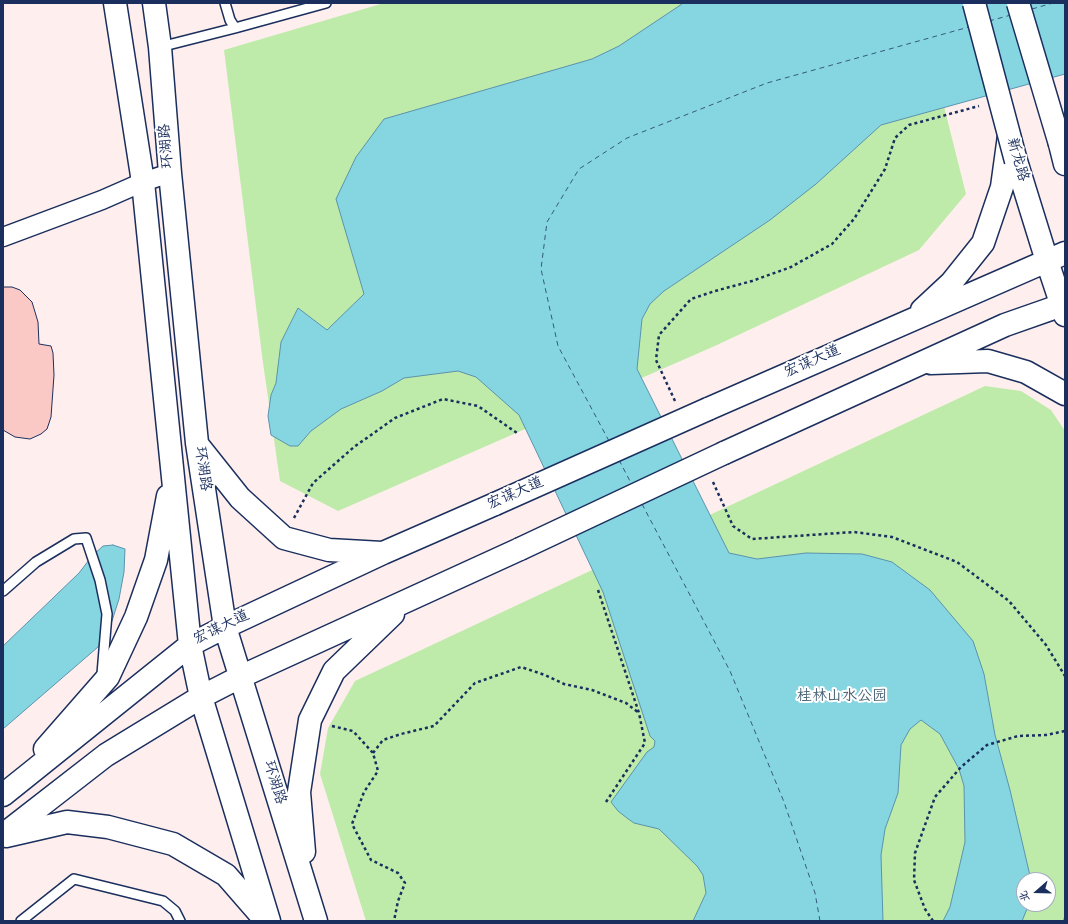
<!DOCTYPE html>
<meta charset="utf-8">
<style>
body{margin:0}
#map{position:relative;width:1068px;height:924px;overflow:hidden;background:#feefee;font-family:Dekko,"LXGW WenKai TC",sans-serif}
canvas{display:block}
.frame{position:absolute;inset:0;border:4px solid #1b2f5e;pointer-events:none}
.north{position:absolute;left:1016px;top:872px;width:40px;height:40px;box-sizing:border-box;background:#fff;border:1px solid #a4acbf;border-radius:50%;rotate:250deg;font-size:11px;font-weight:700;line-height:16px;text-align:center;color:#1b2f5e}
.north::after{content:'';display:block;margin:auto;width:14px;height:18px;background:#1b2f5e;clip-path:polygon(50% 0,100% 100%,50% 72%,0 100%)}
</style>
<div id="map">
<canvas width="1068" height="924"></canvas>
<div class="frame"></div>
<div class="north">北</div>
</div>
<script>
const g = document.querySelector('canvas').getContext('2d');
g.lineJoin = 'round';
function fillPath(path, color) {
  g.fillStyle = color;
  g.fill(path, 'evenodd');
}
function poly(rows) {
  const path = new Path2D();
  for (const r of rows) {
    path.moveTo(r[0], r[1]);
    for (let i = 2; i < r.length; i += 2) path.lineTo(r[i], r[i + 1]);
  }
  return path;
}
function strokePath(path, color, width, dash) {
  g.strokeStyle = color;
  g.lineWidth = width;
  g.lineCap = dash ? 'butt' : 'round';
  g.setLineDash(dash || []);
  g.stroke(path);
}
function write(font, color, halo, rows, align = 'center') {
  g.font = font + ' Dekko,"LXGW WenKai TC",sans-serif';
  g.lineWidth = 4;
  g.setLineDash([]);
  g.textBaseline = 'middle';
  g.strokeStyle = halo;
  g.fillStyle = color;
  for (const [text, x, y, turn = 0] of rows) {
    g.save();
    g.translate(x, y);
    g.rotate((+turn || 0) * Math.PI / 180);
    g.textAlign = isNaN(turn) ? turn : align;
    if (halo) g.strokeText(text, 0, 0);
    g.fillText(text, 0, 0);
    g.restore();
  }
}
const green = poly([
 [384,3,918,3,966,194,919,250,717,345,338,511,280,481,263,363,224,50],
 [985,386,1021,391,1051,410,1065,431,1065,921,366,921,320,774,328,728,355,681],
 [1024,880,1048,880,1048,904,1024,904]
]);
const water = poly([
 [682,3,1065,3,1065,74,881,125,816,184,770,220,664,291,650,304,642,319,637,369,729,553,757,559,806,553,862,554,892,562,930,590,973,641,984,674,995,735,1010,790,1031,880,1024,880,1024,904,1029,904,1022,921,943,921,950,907,965,842,964,786,959,769,940,734,921,720,910,729,901,745,898,793,885,829,881,855,883,921,693,921,706,893,703,875,697,866,659,829,634,823,627,818,618,811,611,802,647,752,654,747,655,741,650,736,603,592,519,415,476,377,458,371,404,378,382,391,341,409,311,431,298,446,290,446,271,435,268,416,271,395,276,383,281,342,298,308,327,330,364,294,336,199,356,157,384,119,592,59,619,46,682,4,682,3],
 [113,545,125,549,124,572,119,599,112,621,98,647,3,729,3,646,79,573,92,556,103,546,113,545]
]);
const ferry = poly([
 [1032,9,1053,3],
 [989,21,1011,15],
 [609,441,558,346,541,269,547,222,579,169,627,138,767,83,969,27],
 [619,460,632,485],
 [642,504,730,671,784,802,815,893,820,921]
]);
const building = poly([
 [3,287,12,287,20,290,32,302,38,322,39,344,51,346,53,353,54,375,51,417,47,429,41,434,30,439,15,437,3,430,3,287]
]);
const path = poly([
 [675,401,656,360,659,335,691,299,715,291,752,281,791,267,832,244,854,219,885,169,895,138,909,125,979,106],
 [713,482,733,526,752,539,854,532,892,537,957,562,1009,601,1046,645,1065,676],
 [294,518,313,483,354,447,395,418,443,399,478,406,517,433],
 [598,590,639,713,645,743,606,802],
 [332,726,353,731,373,753,378,771,364,792,352,824,371,860,398,873,405,883,398,901,394,921],
 [373,753,383,740,401,734,434,726,475,683,521,667,545,675,564,684,592,690,626,703,639,713],
 [933,921,925,909,914,880,915,853,935,797,961,767,987,745,1018,736,1046,735,1065,731],
 [1065,921,1065,915]
]);
const service = poly([
 [225,3,230,20,235,28,326,3],
 [160,47,235,28],
 [3,591,36,562,74,539,86,538,100,580,107,614,102,674],
 [21,921,74,879,163,901,175,911,180,921]
]);
const minor = poly([
 [3,237,102,200,143,182,170,173]
]);
const secondary = poly([
 [115,3,143,182,190,645,201,697,269,921],
 [154,3,160,47,170,173,197,443,225,627,316,921],
 [1060,144,1065,164],
 [1016,161,1047,261,1065,315],
 [922,310,951,283,983,243,1002,187,1009,136],
 [931,363,988,361,1026,372,1065,394],
 [708,409,1065,253],
 [197,444,240,498,284,538,329,550,382,553],
 [724,453,1005,325,1065,304],
 [45,749,108,677,136,617,156,560,168,496],
 [3,795,190,645,225,627,383,553,495,504],
 [3,835,106,755,201,697,240,677,520,549],
 [6,836,67,822,108,827,173,844,226,875,266,921],
 [304,852,299,792,310,720,334,671,393,614]
]);
const secondaryBridge = poly([
 [974,3,1016,161],
 [1018,3,1060,144],
 [495,504,708,409],
 [520,549,724,453]
]);
const streetNames = [
 ["环湖路",168,146,-95],
 ["新龙路",1016,160,74],
 ["宏谋大道",813,363,-24],
 ["环湖路",201,469,82],
 ["宏谋大道",516,495,-24],
 ["宏谋大道",222,629,-26],
 ["环湖路",273,783,73]
];
const parkNames = [
 ["桂林山水公园",842,698]
];
fillPath(green, '#beeba9');
fillPath(water, '#86d6e2');
strokePath(water, '#5b93ad', 1);
strokePath(ferry, '#36597f', 1, [5, 4]);
fillPath(building, '#fac9c6');
strokePath(building, '#1b2f5e', 1);
strokePath(service, '#1b2f5e', 12);
strokePath(minor, '#1b2f5e', 21);
strokePath(secondary, '#1b2f5e', 25);
strokePath(path, '#1b2f5e', 2.5, [3, 3]);
strokePath(service, '#fff', 9);
strokePath(minor, '#fff', 18);
strokePath(secondary, '#fff', 22);
strokePath(secondaryBridge, '#1b2f5e', 25, []);
strokePath(secondaryBridge, '#fff', 22);
write('15px', '#1b2f5e', '#fff', streetNames);
write('15px', '#445e71', '#fff', parkNames);
</script>
